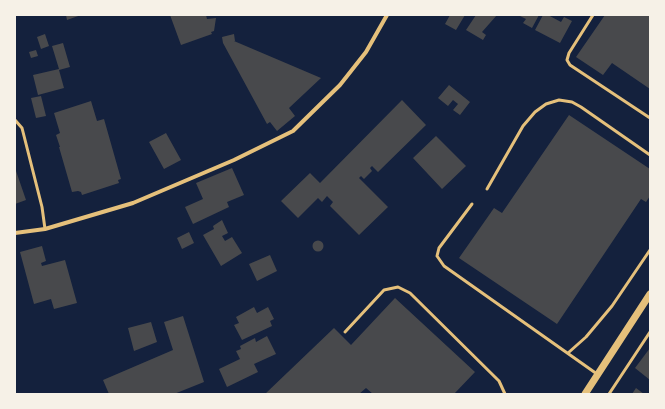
<!DOCTYPE html>
<style>
body{margin:0}
#map{position:relative;width:665px;height:409px;overflow:hidden;background:#14213d;font-family:Inter,sans-serif}
canvas{display:block}
.frame{position:absolute;inset:0;border:16px solid #f6f1e7;pointer-events:none}
</style>
<div id="map">
<canvas width="665" height="409"></canvas>
<div class="frame"></div>
</div>
<script>
const g = document.querySelector('canvas').getContext('2d');
g.lineJoin = 'round';
function fillPath(path, color) {
  g.fillStyle = color;
  g.fill(path, 'evenodd');
}
function poly(rows) {
  const path = new Path2D();
  for (const r of rows) {
    if (r.length === 3) {
      path.moveTo(r[0] + r[2], r[1]);
      path.arc(r[0], r[1], r[2], 0, 2 * Math.PI);
      continue;
    }
    path.moveTo(r[0], r[1]);
    for (let i = 2; i < r.length; i += 2) path.lineTo(r[i], r[i + 1]);
  }
  return path;
}
function strokePath(path, color, width, dash) {
  g.strokeStyle = color;
  g.lineWidth = width;
  g.lineCap = dash ? 'butt' : 'round';
  g.setLineDash(dash || []);
  g.stroke(path);
}
const building = poly([
 [66,15,81,15,67,20],
 [170,15,206,15,207,19,216,18,214,31,211,32,212,34,181,45],
 [450,15,465,15,456,30,445,24],
 [476,15,497,15,482,32,486,35,483,40,466,30],
 [518,15,539,15,532,28,523,23,526,19],
 [543,15,548,15,561,22,564,17,572,21,560,43,535,30],
 [605,15,650,15,650,89,612,63,603,75,576,57],
 [45,34,49,46,41,49,37,37],
 [234,34,235,41,234,41,321,78,289,108,295,116,277,131,270,122,267,124,223,43,222,37],
 [63,43,70,67,59,70,64,88,38,95,33,75,59,69,52,46],
 [36,50,38,56,31,58,29,52],
 [449,85,470,102,460,115,453,110,458,104,453,100,448,106,438,98],
 [41,96,46,116,36,118,31,98],
 [402,100,426,125,378,172,372,166,370,168,372,171,364,179,361,176,359,178,388,207,359,235,330,206,333,202,327,196,322,202,318,198,298,218,281,201,310,173,320,183],
 [91,101,97,121,104,119,121,179,118,180,119,183,82,195,81,192,78,191,72,192,59,147,60,147,56,135,60,133,54,113],
 [569,115,650,169,650,196,646,202,641,199,557,324,459,258,494,208,502,213],
 [166,133,181,160,164,169,149,142],
 [436,136,466,166,442,189,413,158],
 [15,168,26,200,15,204],
 [232,168,244,195,227,202,229,207,193,224,185,207,203,199,196,183],
 [222,220,228,233,222,236,225,241,232,237,242,253,221,266,203,235,214,229,213,226],
 [189,232,194,243,182,249,177,238],
 [318,246,5.5],
 [42,246,46,261,41,263,42,266,65,260,77,303,54,309,51,299,34,304,20,252],
 [270,255,277,271,257,281,249,264],
 [395,298,475,372,454,394,373,394,366,388,359,394,265,394,334,328,351,345],
 [254,307,257,313,268,307,274,319,270,321,272,326,242,340,234,325,239,323,236,317],
 [183,316,204,382,174,394,109,394,103,380,173,350,164,322],
 [151,322,157,342,134,351,128,328],
 [267,336,276,354,254,364,258,372,227,387,219,369,240,359,236,351,241,349,240,346,255,338,256,342],
 [650,348,650,380,635,368],
 [636,388,644,394,632,394]
]);
const service = poly([
 [593,15,569,53,567,60,570,65,650,118],
 [15,120,22,128,42,207,45,229],
 [487,189,523,126,535,112,546,104,559,100,572,102,581,107,650,155],
 [472,204,439,248,437,256,444,266,597,374],
 [345,332,384,290,398,287,410,293,499,381,505,394],
 [568,353,586,337,612,306,650,250],
 [609,394,650,332]
]);
const minor = poly([
 [15,233,45,229,133,203,234,160,293,131,340,85,366,52,387,15]
]);
const tertiary = poly([
 [585,394,650,294]
]);
fillPath(building, '#48494c');
strokePath(service, '#e5c07b', 3);
strokePath(minor, '#e5c07b', 4);
strokePath(tertiary, '#e5c07b', 7);
</script>
